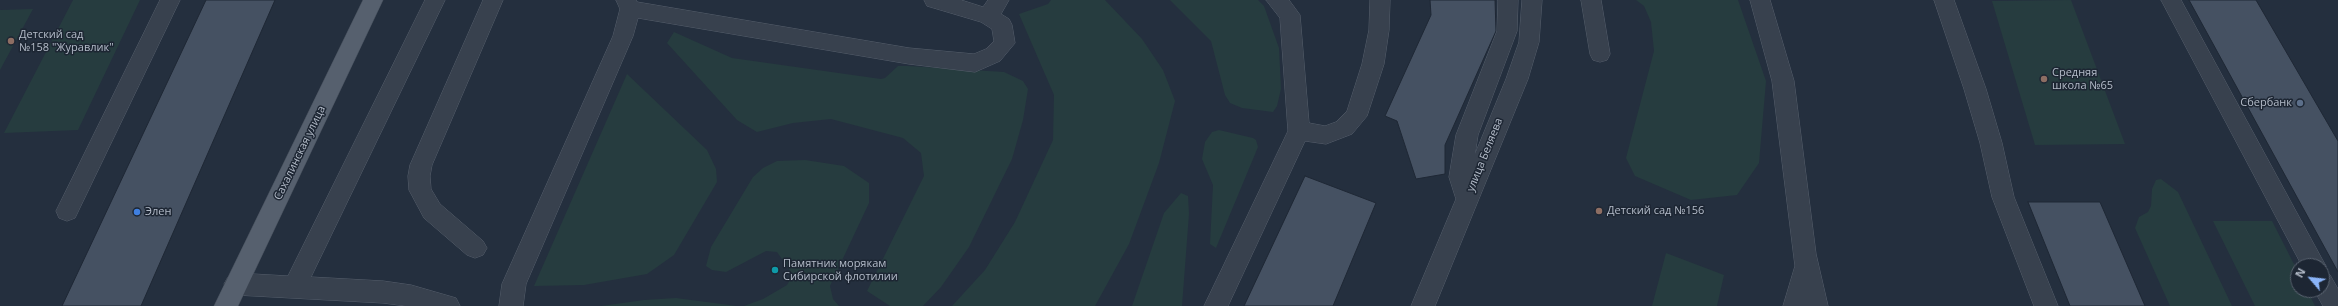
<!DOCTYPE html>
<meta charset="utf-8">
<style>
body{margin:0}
#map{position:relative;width:2338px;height:306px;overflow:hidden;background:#242f3e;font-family:"Open Sans",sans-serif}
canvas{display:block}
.north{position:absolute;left:2290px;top:258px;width:40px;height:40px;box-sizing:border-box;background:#1d2633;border:1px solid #59626f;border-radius:50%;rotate:298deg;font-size:11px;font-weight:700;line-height:16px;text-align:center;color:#b4bcc9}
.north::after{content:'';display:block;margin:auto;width:14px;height:18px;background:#8ab4f8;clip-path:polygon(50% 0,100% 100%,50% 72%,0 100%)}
</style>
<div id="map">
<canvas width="2338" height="306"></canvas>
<div class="north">N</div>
</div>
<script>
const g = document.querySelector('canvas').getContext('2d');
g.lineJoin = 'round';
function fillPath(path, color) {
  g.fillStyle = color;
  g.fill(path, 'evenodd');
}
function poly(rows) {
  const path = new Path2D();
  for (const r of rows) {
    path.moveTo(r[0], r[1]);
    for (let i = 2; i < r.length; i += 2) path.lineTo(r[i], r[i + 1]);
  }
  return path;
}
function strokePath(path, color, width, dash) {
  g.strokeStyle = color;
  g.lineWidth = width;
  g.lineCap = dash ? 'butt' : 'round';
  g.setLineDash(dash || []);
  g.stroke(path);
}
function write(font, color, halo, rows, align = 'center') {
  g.font = font + ' "Open Sans",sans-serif';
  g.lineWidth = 3;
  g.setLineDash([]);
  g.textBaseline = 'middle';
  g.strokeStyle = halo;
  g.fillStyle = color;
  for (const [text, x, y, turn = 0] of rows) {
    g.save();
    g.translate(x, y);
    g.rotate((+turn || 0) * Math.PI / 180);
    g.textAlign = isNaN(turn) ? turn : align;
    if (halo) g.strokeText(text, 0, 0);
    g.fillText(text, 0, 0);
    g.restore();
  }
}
const green = poly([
 [73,0,140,0,78,130,4,133],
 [1051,0,1105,0,1142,39,1163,70,1175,101,1159,163,1129,244,1095,306,952,306,985,270,1015,222,1053,140,1054,95,1019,14,1048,4],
 [1170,0,1258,0,1264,6,1279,48,1281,89,1277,106,1273,112,1242,108,1230,103,1225,95,1211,41],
 [1636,0,1738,0,1766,81,1759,163,1737,195,1691,200,1635,176,1626,158,1654,51,1651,22,1644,6],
 [2071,0,2125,144,2035,145,1992,1],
 [33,9,0,70,0,10],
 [674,32,732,58,881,79,885,78,898,66,908,66,1004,72,1023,81,1028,89,1023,120,1012,159,969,247,941,287,923,306,890,306,867,291,924,176,921,153,903,138,831,119,793,123,757,132,737,120,667,43],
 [627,74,707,150,716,169,717,182,674,255,647,274,584,285,534,286],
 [1219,130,1253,138,1256,140,1258,147,1216,248,1210,244,1213,185,1202,159,1205,142,1212,132],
 [805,160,844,166,869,183,869,203,830,286,833,299,839,306,744,306,763,299,787,285,793,275,777,252,766,251,726,272,712,270,706,266,711,247,753,177,763,168,777,161],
 [2161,179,2178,192,2232,306,2170,306,2135,228,2139,217,2148,212,2151,206,2152,189,2156,180],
 [1181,193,1188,196,1189,214,1182,306,1132,306,1164,213],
 [2213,221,2272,221,2298,272,2298,290,2307,290,2315,306,2255,306],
 [1666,253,1724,275,1717,306,1652,306],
 [676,298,737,306,601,306,644,300]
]);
const building = poly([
 [206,0,275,0,141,306,62,306,206,0],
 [1430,0,1495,0,1496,31,1445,145,1445,174,1416,179,1397,121,1385,116,1431,15,1430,0],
 [2189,0,2256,0,2338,141,2338,272,2189,0],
 [1305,176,1376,203,1333,306,1244,306,1305,176],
 [2028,202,2100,202,2145,306,2070,306,2028,202]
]);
const minor = poly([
 [160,0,180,0,75,218,67,221,59,218,56,211,160,0],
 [425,0,445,0,311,277,383,281,411,285,456,298,460,306,406,306,383,303,236,295,228,291,224,284,228,277,236,273,288,276,425,0],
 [483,0,503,0,432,165,430,176,431,189,440,204,483,241,487,248,483,255,475,258,467,255,424,218,409,190,408,176,410,165,483,0],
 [616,0,636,0,637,2,909,48,974,54,986,49,994,41,992,29,981,22,927,6,924,0,961,0,983,7,988,0,1009,0,1001,14,1009,19,1012,25,1015,43,1000,61,975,72,909,64,638,18,633,36,526,284,523,306,499,306,502,284,613,36,620,9,616,0],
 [1266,0,1289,0,1300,15,1309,123,1325,126,1336,122,1347,111,1362,64,1369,30,1370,0,1390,0,1389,30,1384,64,1367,116,1352,134,1326,144,1305,141,1228,306,1204,306,1288,131,1280,18,1266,0],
 [1498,0,1518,0,1517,31,1478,135,1475,154,1506,79,1519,42,1522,0,1542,0,1539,42,1528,79,1435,306,1411,306,1456,199,1449,177,1456,135,1497,31,1498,0],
 [1581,0,1601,0,1610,54,1607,60,1600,62,1593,60,1590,54,1581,0],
 [1750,0,1770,0,1794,81,1816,254,1828,306,1783,306,1795,266,1772,81,1750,0],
 [1934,0,1954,0,1986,89,2002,143,2014,197,2058,306,2034,306,1992,197,1980,143,1964,89,1934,0],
 [2161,0,2181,0,2322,259,2326,266,2323,272,2330,275,2338,289,2338,306,2323,306,2314,290,2322,290,2322,266,2302,266,2161,0]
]);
const major = poly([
 [363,0,383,0,238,306,214,306,363,0]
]);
const markers = [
 [11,41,4,"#8d6e63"],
 [2044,79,4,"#8d6e63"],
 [2300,103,4,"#5c6f8a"],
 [1599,211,4,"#8d6e63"],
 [137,212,4,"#3f7fe0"],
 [775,270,4,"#0f9aa8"]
];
const poiNames = [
 ["Детский сад",19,35],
 ["№158 \"Журавлик\"",19,48],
 ["Средняя",2052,73],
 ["школа №65",2052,86],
 ["Сбербанк",2292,103,"right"],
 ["Детский сад №156",1607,211],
 ["Элен",145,212],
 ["Памятник морякам",783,264],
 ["Сибирской флотилии",783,277]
];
const streetNames = [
 ["Сахалинская улица",300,153,-64],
 ["улица Беляева",1485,155,-68]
];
fillPath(green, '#263c3f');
fillPath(building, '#455162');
strokePath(building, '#1f2835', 1);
strokePath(minor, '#565f6c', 1);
strokePath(major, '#414a57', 1);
fillPath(minor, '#38414e');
fillPath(major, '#56606e');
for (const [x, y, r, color] of markers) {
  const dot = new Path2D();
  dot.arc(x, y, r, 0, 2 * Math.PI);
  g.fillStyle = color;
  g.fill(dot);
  strokePath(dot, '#1d2633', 1.5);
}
write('11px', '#b4bcc9', '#1d2633', poiNames, 'left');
write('11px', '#b4bcc9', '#1d2633', streetNames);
</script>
